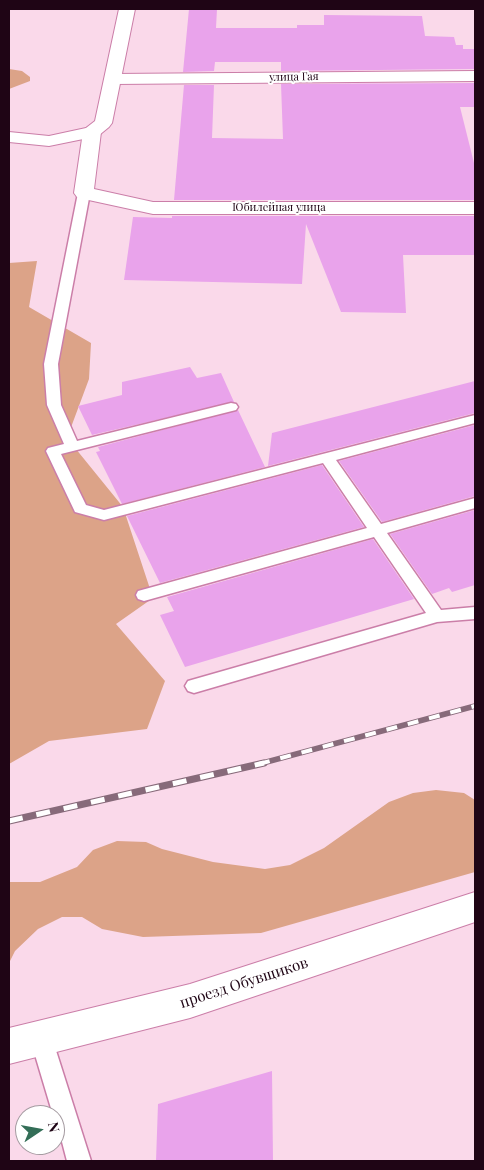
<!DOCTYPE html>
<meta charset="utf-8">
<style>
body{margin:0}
#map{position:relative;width:484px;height:1170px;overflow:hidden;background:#fad9ea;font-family:"Playfair Display",serif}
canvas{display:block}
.frame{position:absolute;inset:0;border:10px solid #1f0515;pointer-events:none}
.north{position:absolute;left:15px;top:1105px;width:50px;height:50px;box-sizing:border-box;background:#fff;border:1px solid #a59ba1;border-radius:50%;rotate:78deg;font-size:14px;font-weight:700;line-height:20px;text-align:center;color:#1f0515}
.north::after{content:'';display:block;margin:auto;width:18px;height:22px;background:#336e57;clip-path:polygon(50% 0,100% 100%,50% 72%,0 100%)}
</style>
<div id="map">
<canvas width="484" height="1170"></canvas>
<div class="frame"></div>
<div class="north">N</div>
</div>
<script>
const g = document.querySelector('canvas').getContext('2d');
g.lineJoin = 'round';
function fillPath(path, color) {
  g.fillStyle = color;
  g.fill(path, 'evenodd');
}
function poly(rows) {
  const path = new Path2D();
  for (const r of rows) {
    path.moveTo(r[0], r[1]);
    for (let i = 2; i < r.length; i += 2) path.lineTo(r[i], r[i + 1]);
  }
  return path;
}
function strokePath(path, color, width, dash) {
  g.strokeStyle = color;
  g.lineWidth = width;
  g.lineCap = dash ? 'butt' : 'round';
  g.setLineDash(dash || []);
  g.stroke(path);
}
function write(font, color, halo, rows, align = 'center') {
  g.font = font + ' "Playfair Display",serif';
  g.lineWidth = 4;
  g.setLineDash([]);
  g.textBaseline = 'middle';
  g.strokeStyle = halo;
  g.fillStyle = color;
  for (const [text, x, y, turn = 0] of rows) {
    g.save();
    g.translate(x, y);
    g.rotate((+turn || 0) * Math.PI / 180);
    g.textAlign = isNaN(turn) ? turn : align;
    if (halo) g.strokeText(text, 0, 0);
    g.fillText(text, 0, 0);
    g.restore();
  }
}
const green = poly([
 [9,69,22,71,30,77,30,81,9,89],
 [37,261,29,307,91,343,89,379,67,438,123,507,153,598,116,624,165,681,147,729,49,741,9,764,9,263],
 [436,790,464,793,475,800,475,872,261,933,143,937,102,929,82,917,62,917,38,929,15,951,9,963,9,882,40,882,77,867,93,850,117,841,146,842,162,849,213,862,265,869,290,865,324,848,389,802,413,793]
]);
const building = poly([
 [189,9,217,9,216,28,297,28,297,25,324,25,324,15,422,16,425,36,454,37,456,45,463,45,463,49,475,49,475,69,281,71,281,62,215,62,214,71,183,72],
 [475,83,475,107,460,107,475,167,475,200,174,200,184,85,214,85,212,138,283,139,281,84],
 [172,216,475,216,475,255,403,255,406,313,341,312,306,224,302,284,124,280,133,217,172,218],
 [190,367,197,378,221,373,234,402,92,435,78,406,122,395,122,382],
 [475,381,475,413,268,466,272,433],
 [238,410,265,467,122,504,96,452,100,451,98,447],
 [475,425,475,496,382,522,339,461],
 [322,465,364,527,160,583,127,516],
 [475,510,475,585,452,592,449,588,432,594,390,534],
 [373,539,414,599,185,667,160,615,174,611,167,597],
 [272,1071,273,1161,156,1161,158,1104]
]);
const service = poly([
 [84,190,90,193,58,364,61,405,77,441,231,403,236,404,238,407,236,410,61,454,86,505,104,510,475,415,475,423,336,460,381,524,475,498,475,508,387,533,441,610,475,607,475,619,437,622,194,693,188,691,185,686,188,681,426,613,374,537,144,601,138,599,136,595,138,591,367,528,323,463,104,520,75,512,46,451,48,448,64,444,47,405,44,364,78,193,84,190],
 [41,1028,49,1031,52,1038,91,1161,67,1161,55,1115,53,1115,30,1038,33,1031,41,1028]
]);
const minor = poly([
 [475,71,475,81,114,84,108,83,106,79,108,75,114,74,475,71],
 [92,127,98,128,101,132,94,189,153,202,475,202,475,214,153,214,84,199,77,197,74,193,83,132,86,128,92,127]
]);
const tertiary = poly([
 [119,9,135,9,112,123,109,127,98,136,49,146,9,142,9,132,49,136,86,128,95,121,119,9],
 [475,892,475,922,190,1018,9,1064,9,1028,190,984,475,892]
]);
const railFar1 = poly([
 [259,764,475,706]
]);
const rail = poly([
 [9,821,264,763]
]);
const farStreetnames = [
 ["улица Гая",294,77,-1],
 ["Юбилейная улица",279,208]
];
const nearStreetnames = [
 ["проезд Обувщиков",244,983,-18]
];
fillPath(green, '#dca388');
fillPath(building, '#e9a3eb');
strokePath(service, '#cb7ea8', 3);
strokePath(minor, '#cb7ea8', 2);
strokePath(tertiary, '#cb7ea8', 2);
fillPath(service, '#fff');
fillPath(minor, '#fff');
fillPath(tertiary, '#fff');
strokePath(railFar1, '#876a7a', 5.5);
strokePath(rail, '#876a7a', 7);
strokePath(railFar1, '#fff', 4, [11]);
strokePath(rail, '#fff', 5, [14]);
write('11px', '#1f0515', '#fff', farStreetnames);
write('15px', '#1f0515', '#fff', nearStreetnames);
</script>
